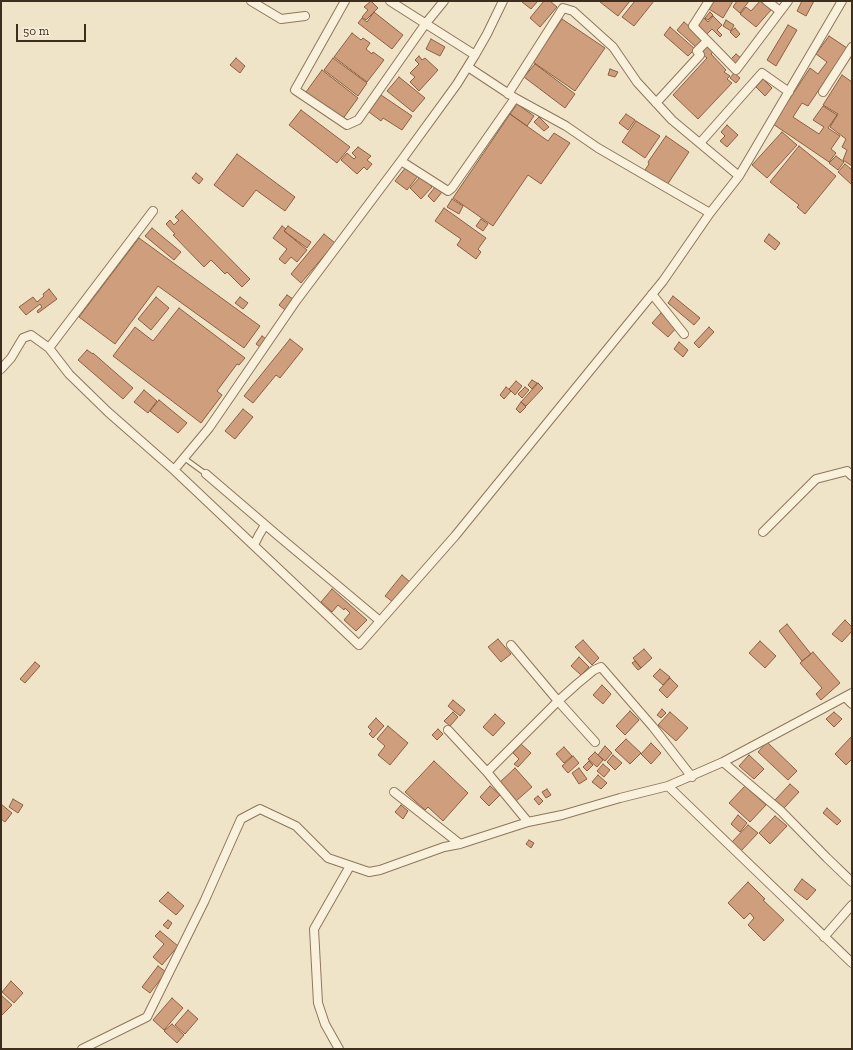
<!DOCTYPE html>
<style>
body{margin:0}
#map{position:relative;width:853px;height:1050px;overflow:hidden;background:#f0e4c8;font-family:"Zilla Slab",serif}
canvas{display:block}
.frame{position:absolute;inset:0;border:2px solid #3d2e20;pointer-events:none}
.scale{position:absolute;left:16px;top:24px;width:70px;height:18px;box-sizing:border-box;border:2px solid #3d2e20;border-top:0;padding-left:5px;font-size:12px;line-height:14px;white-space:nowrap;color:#3d2e20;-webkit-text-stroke:3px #f7eed8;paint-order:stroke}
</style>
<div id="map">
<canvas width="853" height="1050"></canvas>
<div class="frame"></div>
<div class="scale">50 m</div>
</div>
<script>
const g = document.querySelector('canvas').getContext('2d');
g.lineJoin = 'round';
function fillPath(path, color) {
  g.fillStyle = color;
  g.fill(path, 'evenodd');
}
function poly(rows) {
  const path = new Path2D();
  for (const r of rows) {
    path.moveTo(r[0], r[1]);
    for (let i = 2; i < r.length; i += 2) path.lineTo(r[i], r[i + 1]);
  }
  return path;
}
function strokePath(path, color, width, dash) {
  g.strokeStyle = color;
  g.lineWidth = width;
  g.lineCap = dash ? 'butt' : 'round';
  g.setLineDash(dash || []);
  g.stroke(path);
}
const building = poly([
 [371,1,378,8,366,20,362,17,368,10,364,7,371,1],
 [523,1,536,1,537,2,531,9,522,2,523,1],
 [544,1,550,1,557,7,540,27,530,18,544,1],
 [600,1,630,1,618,16,600,2,600,1],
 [635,1,654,1,634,26,622,17,635,1],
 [714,1,733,1,723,18,709,9,714,1],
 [737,1,749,1,740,13,733,7,737,1],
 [760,1,771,10,756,27,740,14,746,7,751,11,760,1],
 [802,1,814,1,806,16,797,11,802,1],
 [374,12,403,35,392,49,358,23,362,18,367,22,374,12],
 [710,12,713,15,708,20,705,18,710,12],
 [713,16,722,25,717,30,722,35,720,37,712,29,706,35,696,24,703,17,708,22,713,16],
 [562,19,605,48,575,91,533,62,562,19],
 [726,20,734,25,731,31,723,26,726,20],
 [684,22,704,39,697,48,677,30,684,22],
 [788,25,797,30,776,66,767,60,788,25],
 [670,27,695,49,688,56,664,35,670,27],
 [735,28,740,34,736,38,730,32,735,28],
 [352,33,361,40,363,38,370,43,366,49,372,54,373,52,384,60,367,82,334,57,352,33],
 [829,36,847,48,808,106,802,103,793,117,819,134,824,127,813,120,823,106,837,115,828,128,840,136,831,149,836,153,829,162,773,124,810,68,818,74,827,62,816,54,829,36],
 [431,39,445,47,440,56,426,49,431,39],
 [707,44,714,51,711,54,726,70,724,72,730,76,727,79,732,83,698,119,673,95,707,58,699,52,707,44],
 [736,54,741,58,734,65,729,61,736,54],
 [419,56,422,60,425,58,438,70,419,91,410,82,415,77,410,73,419,64,415,60,419,56],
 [236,58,245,66,240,73,230,65,236,58],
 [333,58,367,83,358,96,324,70,333,58],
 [535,64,575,94,565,108,524,77,535,64],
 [610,69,618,72,615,77,608,75,610,69],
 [322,70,358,98,342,120,306,92,322,70],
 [734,73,740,78,736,83,730,78,734,73],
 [842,75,852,82,852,166,843,160,847,150,842,147,846,139,830,127,838,114,823,105,842,75],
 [399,77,425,98,413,112,387,91,399,77],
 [763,79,772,88,765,96,756,87,763,79],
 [381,95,412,116,402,130,383,118,381,121,369,112,381,95],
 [517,104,534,116,527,126,510,114,517,104],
 [301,110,350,147,337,163,289,125,301,110],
 [510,114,548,141,554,133,570,143,541,184,528,175,493,226,453,198,510,114],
 [626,114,635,120,628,130,619,123,626,114],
 [539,117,549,127,544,131,534,122,539,117],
 [636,121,660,136,645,158,622,142,636,121],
 [727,125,738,135,727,147,720,141,725,136,721,132,727,125],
 [782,132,797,145,767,178,752,165,782,132],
 [666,136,689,152,667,185,645,170,649,164,648,162,666,136],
 [799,146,836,176,805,214,797,207,799,205,770,182,799,146],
 [358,147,371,156,367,160,372,164,367,170,364,167,357,174,341,160,347,153,354,159,356,157,352,153,358,147],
 [237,154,295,197,285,211,256,190,243,207,214,185,237,154],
 [836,156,844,162,838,170,829,163,836,156],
 [845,164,852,170,852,185,838,172,845,164],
 [406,167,418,176,407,190,395,181,406,167],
 [196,173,203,179,199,184,192,178,196,173],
 [421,176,432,187,421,199,410,188,421,176],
 [435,187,442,192,434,202,428,196,435,187],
 [452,199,463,206,459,214,447,207,452,199],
 [444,208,486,238,478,249,481,252,476,259,457,245,461,239,435,221,444,208],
 [182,210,250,279,242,287,227,272,225,274,211,260,204,267,173,235,175,234,166,224,170,220,174,225,179,220,175,217,182,210],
 [481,219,488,224,483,231,476,226,481,219],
 [282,226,286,229,284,231,307,250,297,262,291,257,285,264,279,259,287,249,273,238,282,226],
 [288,226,311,242,307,248,284,231,288,226],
 [152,228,181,252,174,260,145,236,152,228],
 [324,234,335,243,301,283,291,274,324,234],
 [769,234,780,243,775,250,764,241,769,234],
 [139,238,260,326,244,348,158,286,115,344,79,317,139,238],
 [49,289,57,299,38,313,37,311,42,307,40,304,26,315,19,307,33,297,37,302,44,296,43,294,49,289],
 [287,295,293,299,285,310,279,305,287,295],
 [673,296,700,318,694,325,668,303,673,296],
 [156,297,169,308,151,330,138,319,156,297],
 [240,297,248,303,243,309,235,303,240,297],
 [179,308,245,358,239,365,237,364,217,391,222,395,201,423,113,356,135,327,153,341,179,308],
 [661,313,677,327,668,337,652,323,661,313],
 [709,327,714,332,699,348,694,343,709,327],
 [262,336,266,339,260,347,256,344,262,336],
 [290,339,303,349,280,378,276,375,253,403,244,396,290,339],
 [679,342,688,350,683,357,674,349,679,342],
 [87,350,93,354,93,353,133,388,123,399,78,360,87,350],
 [532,380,537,383,532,389,528,385,532,380],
 [516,381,522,386,515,395,509,389,516,381],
 [538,383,543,388,526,406,521,402,538,383],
 [506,387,511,391,504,399,500,395,506,387],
 [525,387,529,390,522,398,518,394,525,387],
 [144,390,157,401,148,413,134,402,144,390],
 [159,400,187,423,178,433,150,411,159,400],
 [521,402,526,407,520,413,516,409,521,402],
 [243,409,253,417,235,439,225,431,243,409],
 [402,575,410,582,393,602,385,596,402,575],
 [332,589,367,620,356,631,344,620,350,613,345,608,344,610,338,605,332,612,321,602,332,589],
 [845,620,852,627,852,631,842,642,832,634,845,620],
 [787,624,811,654,802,661,779,631,787,624],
 [498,639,511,654,501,662,488,647,498,639],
 [583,640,599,658,592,665,575,647,583,640],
 [760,641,776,656,765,668,749,653,760,641],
 [644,649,652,658,641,668,633,658,644,649],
 [813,652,840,683,821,700,816,694,822,688,800,663,813,652],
 [579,657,589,667,581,675,571,666,579,657],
 [635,661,641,668,638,670,632,663,635,661],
 [35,662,40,666,25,683,20,679,35,662],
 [660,669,670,677,663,685,653,676,660,669],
 [670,678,678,686,667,698,659,690,670,678],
 [602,685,611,694,603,704,593,695,602,685],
 [453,700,465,710,460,716,448,706,453,700],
 [662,709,666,713,661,718,657,715,662,709],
 [630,711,639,720,625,735,616,726,630,711],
 [453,712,458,717,450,726,444,721,453,712],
 [670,712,688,728,676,741,658,725,670,712],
 [834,712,842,719,834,727,826,719,834,712],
 [495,714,505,723,493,736,483,727,495,714],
 [376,718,384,726,373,738,369,734,372,731,368,727,376,718],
 [388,726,408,743,390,765,378,755,385,746,377,739,388,726],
 [438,729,443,734,437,740,432,735,438,729],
 [852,736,852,759,846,765,835,754,852,736],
 [626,739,641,753,630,764,615,750,626,739],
 [767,742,797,771,788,780,758,752,767,742],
 [651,743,661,753,651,764,641,754,651,743],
 [521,744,531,753,518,767,514,764,519,759,513,753,521,744],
 [605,746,612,753,605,761,598,755,605,746],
 [564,747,572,756,564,763,556,754,564,747],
 [595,752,603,760,597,767,588,759,595,752],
 [613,755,622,763,615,770,607,762,613,755],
 [749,755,764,769,754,779,739,766,749,755],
 [573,756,579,763,568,773,562,766,573,756],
 [434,761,468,793,443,821,428,807,425,810,405,792,434,761],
 [589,761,593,765,587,771,583,767,589,761],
 [603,764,610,770,604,777,597,771,603,764],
 [515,768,532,787,515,802,499,783,515,768],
 [579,768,587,779,579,784,572,773,579,768],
 [598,775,607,783,601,789,592,782,598,775],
 [790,784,799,792,784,808,775,800,790,784],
 [490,786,500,795,489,806,480,797,490,786],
 [745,786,766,805,750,822,729,803,745,786],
 [547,789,551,795,546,798,542,792,547,789],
 [538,796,543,801,539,805,534,799,538,796],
 [13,799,23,805,18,813,9,807,13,799],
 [1,804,12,813,5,822,1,819,1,804],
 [401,805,408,811,403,819,395,812,401,805],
 [827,808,841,821,837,825,823,813,827,808],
 [738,815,747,823,740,832,731,824,738,815],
 [775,816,787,826,770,844,759,833,775,816],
 [748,825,758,833,740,852,731,843,748,825],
 [529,840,534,843,531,848,526,844,529,840],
 [802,879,816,890,807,900,794,890,802,879],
 [748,882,765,899,763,900,784,920,764,941,748,925,754,918,750,913,744,919,728,903,748,882],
 [168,892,184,906,176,915,159,901,168,892],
 [168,920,172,923,168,929,163,925,168,920],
 [160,931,178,946,162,965,153,957,164,944,155,936,160,931],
 [158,966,166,972,150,993,142,987,158,966],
 [11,981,23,993,14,1003,2,992,11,981],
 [1,995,12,1005,2,1015,1,1014,1,995],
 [172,998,183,1008,164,1030,153,1020,172,998],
 [188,1010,198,1019,185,1034,175,1025,188,1010],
 [172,1024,184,1035,177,1043,164,1031,172,1024]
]);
const service = poly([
 [184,458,206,474]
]);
const minor = poly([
 [251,1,281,19,305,16],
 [345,1,295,90,347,125,358,120,426,23,444,1],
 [390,1,475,55,487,34,503,1],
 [709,1,693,26,736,70,788,1],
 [767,1,780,11],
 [468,67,515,98,566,126,598,148,710,213,739,176,842,1],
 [823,92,852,47],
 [508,94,563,8,573,11,613,47,637,82,672,120,739,176],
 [656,103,700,55,697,51,707,41],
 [700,143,762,73,789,92],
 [401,161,448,191,452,188,515,98],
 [652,294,684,334],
 [49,348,153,211],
 [1,369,11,358,23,338,31,335,49,348,69,374,108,412,174,470,209,428,296,301,401,161,457,84,475,55],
 [174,470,359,645,455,536,663,281,710,213],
 [206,474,276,534,380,621],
 [763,532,816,479,847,471,852,476],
 [254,545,259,535,265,525],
 [511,645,558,701,595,742],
 [845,697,852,704],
 [448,730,487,772,528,822],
 [723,762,781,811,827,858,852,882],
 [487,772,558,701,577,684,594,670,601,667,653,727,692,777],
 [668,786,852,963],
 [394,792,460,844],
 [824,937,852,905],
 [82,1049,147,1017,204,902,241,819,260,809,296,826,328,858,369,872,380,870,444,847,460,844,528,822,562,815,620,798,668,786,723,762,852,693],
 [339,1049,325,1024,318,1003,314,929,350,866]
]);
fillPath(building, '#cf9f7d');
strokePath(building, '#8d5f41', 1);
strokePath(service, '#8d765c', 6);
strokePath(minor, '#8d765c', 10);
strokePath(service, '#faf1dc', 4);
strokePath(minor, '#faf1dc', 8);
</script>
